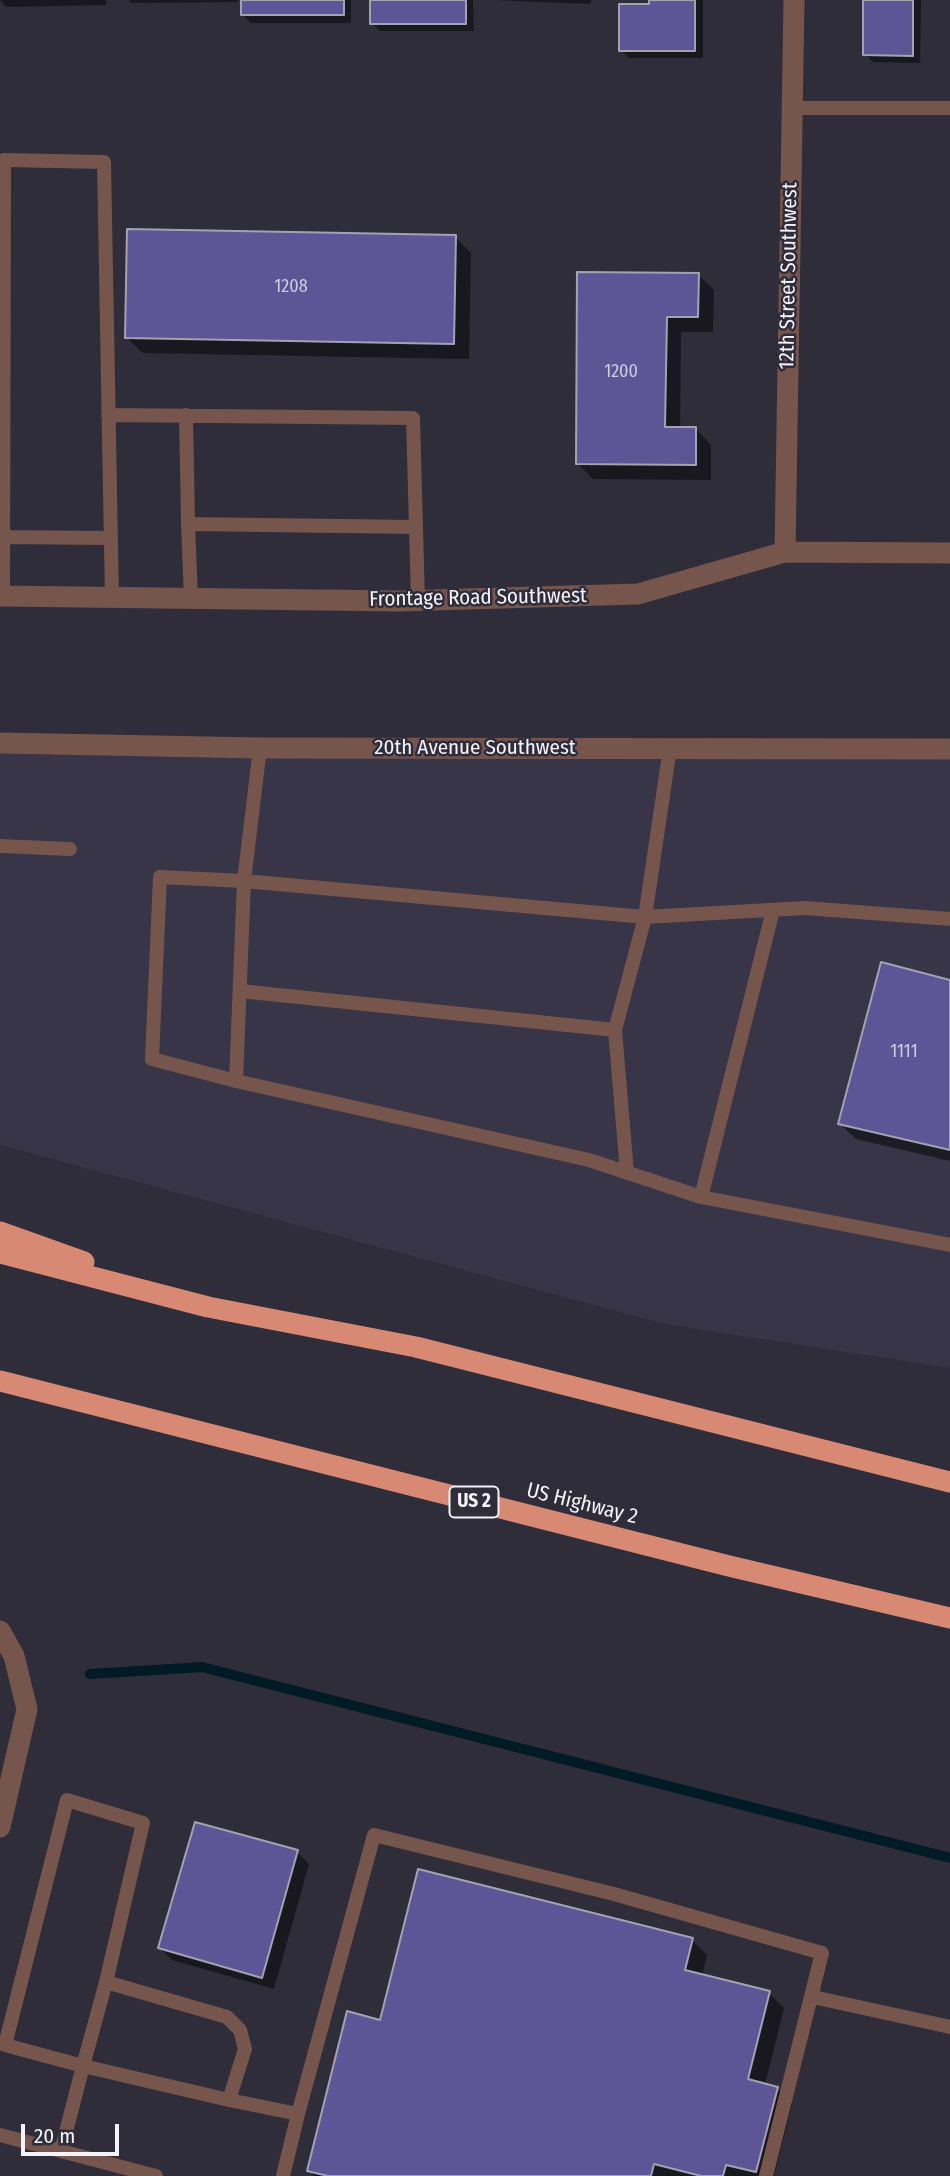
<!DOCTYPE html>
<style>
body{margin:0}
#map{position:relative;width:950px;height:2176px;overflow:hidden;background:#2e2d39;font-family:"Fira Sans Condensed",sans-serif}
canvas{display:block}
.scale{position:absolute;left:21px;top:2124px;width:98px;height:32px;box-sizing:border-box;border:4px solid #f4f3fb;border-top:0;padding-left:9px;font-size:21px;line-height:24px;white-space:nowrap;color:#f4f3fb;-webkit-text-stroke:5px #2e2d39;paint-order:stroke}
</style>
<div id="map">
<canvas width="950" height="2176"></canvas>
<div class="scale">20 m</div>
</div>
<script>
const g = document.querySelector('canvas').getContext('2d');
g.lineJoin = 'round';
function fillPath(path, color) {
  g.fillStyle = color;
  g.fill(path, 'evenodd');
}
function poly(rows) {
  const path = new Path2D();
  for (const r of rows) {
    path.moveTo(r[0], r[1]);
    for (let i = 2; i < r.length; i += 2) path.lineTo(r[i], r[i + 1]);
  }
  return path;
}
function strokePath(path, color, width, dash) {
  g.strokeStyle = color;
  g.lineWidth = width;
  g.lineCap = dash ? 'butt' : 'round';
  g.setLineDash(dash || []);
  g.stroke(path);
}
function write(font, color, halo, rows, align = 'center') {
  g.font = font + ' "Fira Sans Condensed",sans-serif';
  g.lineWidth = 5;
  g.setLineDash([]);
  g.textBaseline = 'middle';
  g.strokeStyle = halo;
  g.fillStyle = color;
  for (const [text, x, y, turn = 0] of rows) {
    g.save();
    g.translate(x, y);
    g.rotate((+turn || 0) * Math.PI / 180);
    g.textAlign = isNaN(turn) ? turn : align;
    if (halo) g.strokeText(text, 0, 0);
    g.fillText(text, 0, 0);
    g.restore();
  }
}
const built = poly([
 [0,751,950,758,950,1368,664,1324,0,1145]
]);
const shadow = poly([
 [0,0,106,0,106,5,6,7],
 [129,0,238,0,238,2,131,3],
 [243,0,351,0,351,23,251,23,243,15],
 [372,0,473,0,474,31,380,31,372,23],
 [493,0,591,0,591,4],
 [651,0,703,0,703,58,629,58,621,50,651,6],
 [865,0,921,0,920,63,873,62,865,54],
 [455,237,471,253,469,359,143,353,127,338],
 [579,273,698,275,714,290,713,332,681,332,680,429,696,429,711,445,711,480,593,479,577,463],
 [950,982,950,1161,856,1139,840,1124],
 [297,1852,309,1864,274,1989,172,1960,160,1948],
 [692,1940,707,1955,702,1976,769,1993,784,2008,765,2085,777,2088,792,2104,774,2176,314,2176,309,2170,382,2022]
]);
const stream = poly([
 [90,1674,202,1667,950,1858]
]);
const building = poly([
 [241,0,344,0,344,15,241,15,241,0],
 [370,0,466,0,466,24,370,24,370,0],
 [649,0,695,0,695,51,619,51,619,4,649,4,649,0],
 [863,0,913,0,913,56,863,55,863,0],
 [127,229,456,235,454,344,125,338,127,229],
 [577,272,699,273,698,317,667,317,665,427,696,427,696,465,576,464,577,272],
 [881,962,950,980,950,1150,838,1124,881,962],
 [195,1822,298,1850,262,1978,158,1948,195,1822],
 [418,1869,693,1938,685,1970,770,1991,748,2079,778,2087,756,2172,726,2165,723,2176,701,2176,654,2164,651,2176,328,2176,307,2171,347,2011,380,2020,418,1869]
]);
const service = poly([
 [792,108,950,108],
 [108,415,413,418,418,601],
 [186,415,188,524,416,527],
 [188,524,191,599],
 [0,537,111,538],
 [3,596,4,160,104,162,112,599],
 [260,748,244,881,645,917,805,908,950,919],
 [0,846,70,849],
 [240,991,615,1030,627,1173],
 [615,1030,645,917,670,748],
 [236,1081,152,1059,160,877,244,881,236,1081,589,1160,701,1197,950,1245],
 [701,1197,773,910],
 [813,1997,950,2027],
 [229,2100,298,2114,283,2176],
 [298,2114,374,1835,614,1894,822,1953,766,2176],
 [0,2135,156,2176],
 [61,2151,83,2066,5,2045,67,1800,143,1823,106,1982,83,2066,229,2100,245,2049,240,2030,227,2017,106,1982]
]);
const minor = poly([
 [785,552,794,0],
 [0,596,399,601,638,594,785,552,950,553],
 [0,1631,14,1656,27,1709,0,1827]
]);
const tertiary = poly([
 [0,743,260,748,950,749]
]);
const motorway = poly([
 [0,1232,84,1262],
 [0,1253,208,1307,416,1347,950,1482],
 [0,1381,729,1566,950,1618]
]);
const numberNames = [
 ["1208",291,287],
 ["1200",621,372],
 ["1111",904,1052]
];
const shields = [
 [474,1502,49]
];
const shieldNames = [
 ["US 2",474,1502]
];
const streetNames = [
 ["12th Street Southwest",789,276,-89],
 ["Frontage Road Southwest",478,598,-1],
 ["20th Avenue Southwest",475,748],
 ["US Highway 2",582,1504,14]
];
fillPath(built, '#373547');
fillPath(shadow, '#0007');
strokePath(stream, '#001b25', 10);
fillPath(building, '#5e5596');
strokePath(building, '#a3a2b1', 2);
strokePath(service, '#76554d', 14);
strokePath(minor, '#76554d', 21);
strokePath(tertiary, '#76554d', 21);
strokePath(motorway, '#d78974', 21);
write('18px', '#cecce2', null, numberNames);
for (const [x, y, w] of shields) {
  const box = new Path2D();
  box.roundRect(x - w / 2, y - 15.5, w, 31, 5);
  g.fillStyle = '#2e2d39';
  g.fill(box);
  strokePath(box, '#f4f3fb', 2);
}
write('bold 19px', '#f4f3fb', null, shieldNames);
write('21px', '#f4f3fb', '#2e2d39', streetNames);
</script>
